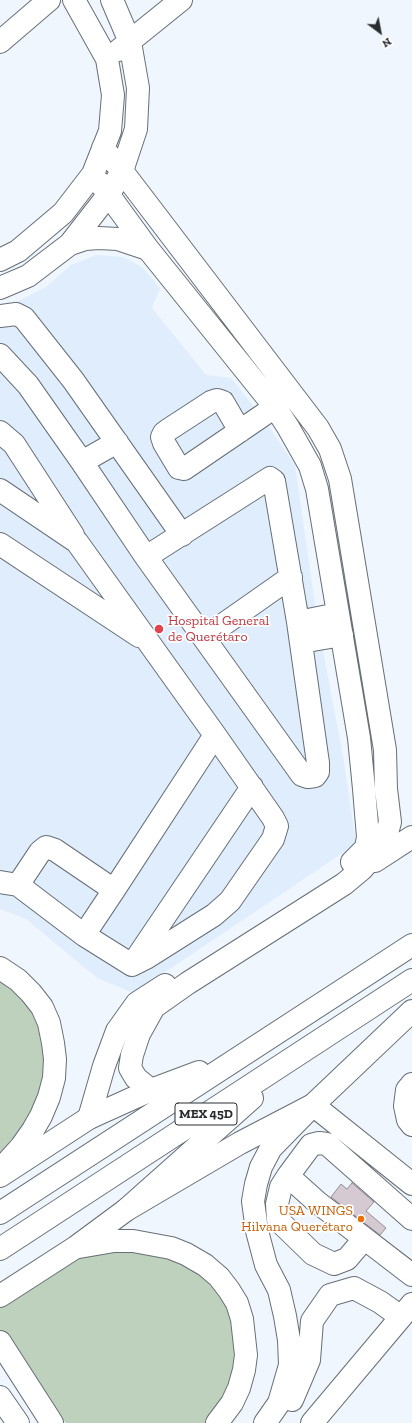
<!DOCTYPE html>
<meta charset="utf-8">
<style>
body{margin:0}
#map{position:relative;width:412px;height:1423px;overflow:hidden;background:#eff6fe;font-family:"Zilla Slab",serif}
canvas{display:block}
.north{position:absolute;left:360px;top:12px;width:40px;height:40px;-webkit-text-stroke:3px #fff;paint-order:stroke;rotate:148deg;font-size:11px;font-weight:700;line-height:16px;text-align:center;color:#2a2d30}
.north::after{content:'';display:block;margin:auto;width:14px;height:18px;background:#2a2d30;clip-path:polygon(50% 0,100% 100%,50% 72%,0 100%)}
</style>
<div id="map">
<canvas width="412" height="1423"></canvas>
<div class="north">N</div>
</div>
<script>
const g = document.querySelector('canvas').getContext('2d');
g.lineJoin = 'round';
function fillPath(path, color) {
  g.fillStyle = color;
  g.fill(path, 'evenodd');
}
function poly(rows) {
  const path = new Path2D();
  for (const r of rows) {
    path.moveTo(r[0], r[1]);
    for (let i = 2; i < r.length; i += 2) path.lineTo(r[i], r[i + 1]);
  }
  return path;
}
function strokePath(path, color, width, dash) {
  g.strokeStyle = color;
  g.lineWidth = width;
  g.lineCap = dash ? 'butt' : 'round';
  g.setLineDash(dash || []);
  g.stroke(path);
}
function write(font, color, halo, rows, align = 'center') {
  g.font = font + ' "Zilla Slab",serif';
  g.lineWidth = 3.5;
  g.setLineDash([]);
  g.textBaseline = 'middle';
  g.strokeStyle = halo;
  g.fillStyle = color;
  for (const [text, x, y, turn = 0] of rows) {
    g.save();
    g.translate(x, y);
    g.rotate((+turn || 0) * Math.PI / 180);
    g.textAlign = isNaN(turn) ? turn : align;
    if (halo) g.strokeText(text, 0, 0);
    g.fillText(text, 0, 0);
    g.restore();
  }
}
const built = poly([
 [96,255,123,257,142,267,160,288,152,308,206,375,231,378,262,417,295,465,317,619,344,762,356,844,134,993,97,978,26,919,0,909,0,307,12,304,46,287,71,265]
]);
const green = poly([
 [0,982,20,995,38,1022,46,1056,45,1073,31,1120,0,1159],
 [115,1247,185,1258,231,1301,240,1367,209,1423,66,1423,47,1406,0,1332,0,1302,73,1254]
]);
const building = poly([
 [352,1183,374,1202,366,1211,386,1228,380,1235,331,1197,341,1184,347,1189,352,1183]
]);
const minor = poly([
 [0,42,49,0],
 [119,50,181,0],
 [103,148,122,171,318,428,330,449,340,479,385,750,386,789,390,822,384,844,362,869,344,884,188,983,154,1007,139,1034,132,1055,130,1068,136,1078,151,1090],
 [100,183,148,249],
 [70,244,85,239,99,238,118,239,148,249,275,407,288,427,310,466,317,489,359,738,364,789,368,837,366,848,352,862],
 [0,260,18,251,63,213,93,174,110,131,113,95,107,59,74,0],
 [0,288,28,276,70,244,109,194,122,171,136,129,138,88,130,42,112,0],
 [0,316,16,314,24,318,73,380,182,535],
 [0,355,28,385,82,462,146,557,302,775,308,777,315,776,318,772,318,763,298,622,274,481,270,478,146,557],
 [240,431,223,402,217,400,211,402,168,430,164,433,162,437,164,443,179,468,184,469,275,407],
 [0,432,14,444,73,535],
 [82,462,117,442],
 [0,490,77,542,215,735,273,818,277,826,273,839,230,901,214,915,146,958,132,965,84,935,18,885,0,882],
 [0,544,139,636],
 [298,622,338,614],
 [204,638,291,577],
 [301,642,342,635],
 [375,861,412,837],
 [18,885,40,852,46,847,55,850,114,890],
 [84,935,114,890,215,735],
 [134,962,252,787],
 [412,1084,407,1090,405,1106,408,1120,412,1125],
 [89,1118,104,1066,117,1031,137,1003,165,985],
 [288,1176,281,1187,277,1204,278,1220,313,1254,334,1264,347,1259,364,1239],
 [412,1219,327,1144,319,1143,311,1145,288,1176,317,1202,412,1275],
 [292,1400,309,1360,312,1321,330,1295,354,1288,380,1302,401,1317],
 [265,1423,279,1403,290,1365,289,1340,285,1316,279,1290,266,1265,257,1231,253,1201,256,1184,261,1167,271,1148,313,1105,412,1184],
 [312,1423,412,1304]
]);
const major = poly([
 [0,968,18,980,31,993,42,1007,49,1023,53,1043,55,1059,54,1078,49,1097,41,1116,33,1130,21,1147,0,1170],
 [79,1247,114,1241,133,1241,171,1248,186,1254,205,1265,219,1277,229,1290,237,1303,242,1319,246,1355,244,1370,239,1388,232,1403,217,1423],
 [0,1296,76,1247,126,1210,240,1143,313,1105],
 [0,1342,52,1423],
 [0,1397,18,1423]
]);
const highway = poly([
 [313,1105,412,1011],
 [0,1176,89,1118,151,1090,199,1072],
 [126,1210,252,1098],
 [0,1213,412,945],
 [0,1249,412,980]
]);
const markers = [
 [159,629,5,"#e0444e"],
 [361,1219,4,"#e8710a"]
];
const shields = [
 [206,1114,62]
];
const shieldNames = [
 ["MEX 45D",206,1114]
];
const healthNames = [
 ["Hospital General",168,621],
 ["de Querétaro",168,637]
];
const foodNames = [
 ["USA WINGS",353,1211],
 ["Hilvana Querétaro",353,1227]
];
fillPath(built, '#dfedfc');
fillPath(green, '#bed1bc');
fillPath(building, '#d6cad2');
strokePath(building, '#978d94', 1);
strokePath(minor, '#676f77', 24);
strokePath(major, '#676f77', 24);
strokePath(highway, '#676f77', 24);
strokePath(minor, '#fff', 22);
strokePath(major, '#fff', 22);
strokePath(highway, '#fff', 22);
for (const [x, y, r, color] of markers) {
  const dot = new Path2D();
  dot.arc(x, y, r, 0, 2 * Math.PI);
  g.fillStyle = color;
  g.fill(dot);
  strokePath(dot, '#fff', 1.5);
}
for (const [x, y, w] of shields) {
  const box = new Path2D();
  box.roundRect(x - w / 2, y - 11, w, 22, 3);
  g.fillStyle = '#fff';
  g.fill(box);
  strokePath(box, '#2a2d30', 1);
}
write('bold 13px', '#2a2d30', null, shieldNames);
write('14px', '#be3a42', '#fff', healthNames, 'left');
write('14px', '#c56008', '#fff', foodNames, 'right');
</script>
